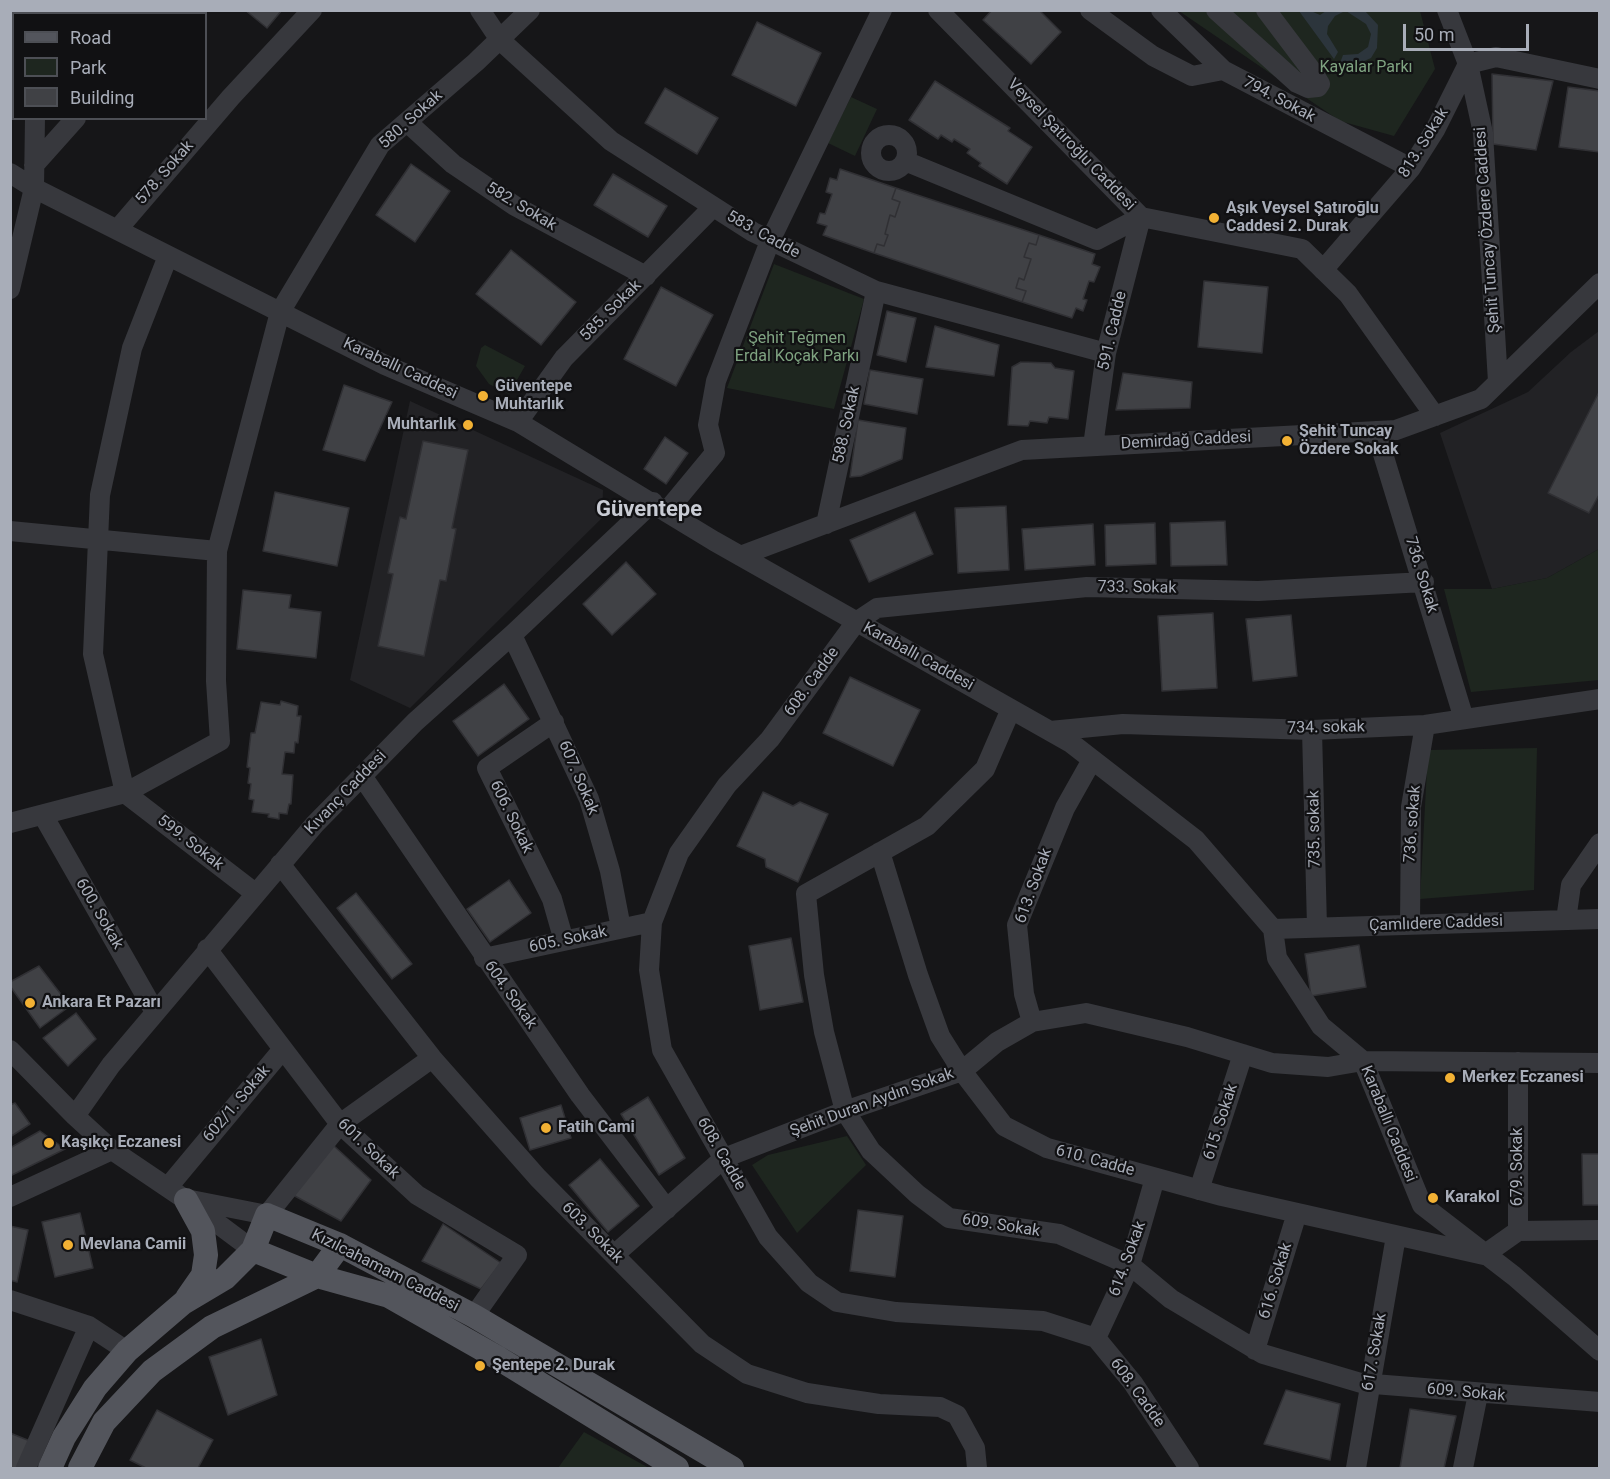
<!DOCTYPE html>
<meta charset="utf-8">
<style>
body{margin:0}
#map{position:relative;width:1610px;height:1479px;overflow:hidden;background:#161618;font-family:Roboto,sans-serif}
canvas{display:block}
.frame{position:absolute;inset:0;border:12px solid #a8adb8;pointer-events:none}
.legend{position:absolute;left:12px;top:12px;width:195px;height:108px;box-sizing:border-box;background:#111113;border:2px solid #4d4f55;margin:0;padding:8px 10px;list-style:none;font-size:18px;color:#a8adb8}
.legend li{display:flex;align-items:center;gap:12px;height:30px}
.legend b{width:30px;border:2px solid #4d4f55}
.scale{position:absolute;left:1403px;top:24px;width:126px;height:27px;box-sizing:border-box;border:3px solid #a8adb8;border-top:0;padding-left:8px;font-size:18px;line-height:21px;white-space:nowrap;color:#a8adb8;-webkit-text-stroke:4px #111113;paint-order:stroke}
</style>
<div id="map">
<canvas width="1610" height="1479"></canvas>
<div class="frame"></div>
<ul class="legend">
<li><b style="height:8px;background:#53555c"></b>Road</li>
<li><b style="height:16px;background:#1e261f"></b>Park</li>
<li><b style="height:16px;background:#404145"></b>Building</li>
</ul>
<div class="scale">50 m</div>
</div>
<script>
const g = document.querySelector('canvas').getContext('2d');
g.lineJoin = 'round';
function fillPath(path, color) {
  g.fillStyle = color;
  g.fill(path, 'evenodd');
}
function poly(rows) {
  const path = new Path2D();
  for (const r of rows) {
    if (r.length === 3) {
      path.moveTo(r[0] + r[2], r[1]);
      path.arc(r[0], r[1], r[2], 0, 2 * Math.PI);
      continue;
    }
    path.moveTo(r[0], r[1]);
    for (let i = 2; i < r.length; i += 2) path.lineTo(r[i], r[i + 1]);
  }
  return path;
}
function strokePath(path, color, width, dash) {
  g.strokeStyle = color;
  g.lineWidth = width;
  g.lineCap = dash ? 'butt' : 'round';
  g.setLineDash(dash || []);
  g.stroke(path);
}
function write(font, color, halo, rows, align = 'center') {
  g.font = font + ' Roboto,sans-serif';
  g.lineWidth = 4.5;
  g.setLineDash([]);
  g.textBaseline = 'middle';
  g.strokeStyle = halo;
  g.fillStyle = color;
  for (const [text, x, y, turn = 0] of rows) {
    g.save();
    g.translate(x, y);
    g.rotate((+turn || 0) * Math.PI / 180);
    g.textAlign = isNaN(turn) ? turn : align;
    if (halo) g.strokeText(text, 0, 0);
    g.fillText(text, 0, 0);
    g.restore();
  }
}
const built = poly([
 [1599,331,1599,549,1547,578,1492,589,1440,433,1528,392,1571,352],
 [410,401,603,490,602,518,410,708,350,680]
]);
const green = poly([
 [1179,11,1420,11,1435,69,1394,136,1340,121],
 [851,97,877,109,855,156,828,143],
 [774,264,864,299,834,409,727,388],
 [485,345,525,366,509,394,489,384,476,366,481,348],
 [1599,549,1599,680,1471,692,1444,589,1492,589,1547,578],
 [1537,748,1534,890,1420,899,1428,750],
 [847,1136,866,1165,797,1233,752,1165,768,1155],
 [584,1432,649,1468,558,1468]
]);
const water = poly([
 [1299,11,1311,11,1320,15,1326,11,1345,11,1335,16,1328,26,1327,34,1338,52,1334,59],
 [1346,11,1365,11,1378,25,1377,48,1371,58,1362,62,1340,63,1343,55,1358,54,1368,47,1371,34,1366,24]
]);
const building = poly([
 [245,10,282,10,267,28,245,10],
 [992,10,1039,10,1061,32,1031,64,983,20,992,10],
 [757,22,821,53,796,106,732,75,757,22],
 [1492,74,1553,81,1536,150,1493,144,1492,74],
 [935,81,1010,128,1008,131,1032,147,1007,184,979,166,981,163,967,153,970,149,954,139,952,142,941,135,938,139,909,120,935,81],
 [1568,87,1600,91,1600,152,1559,147,1568,87],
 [665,88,718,118,697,154,645,123,665,88],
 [411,164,450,191,415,242,376,215,411,164],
 [840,169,896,188,892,199,900,202,895,217,890,215,885,234,888,235,884,246,877,244,874,253,823,235,827,226,817,223,820,213,825,214,832,194,826,192,830,178,837,180,840,169],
 [613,174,667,206,648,237,594,205,613,174],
 [896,188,1039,235,1036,245,1029,243,1024,257,1031,259,1024,280,1019,278,1016,288,1026,291,1022,302,874,253,877,244,884,246,888,235,885,234,890,215,895,217,900,202,892,199,896,188],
 [1039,235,1095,254,1092,264,1100,267,1094,282,1089,281,1083,299,1087,300,1083,311,1076,308,1072,318,1022,302,1026,291,1016,288,1019,278,1024,280,1031,259,1024,257,1029,243,1036,245,1039,235],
 [511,250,576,302,541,345,476,294,511,250],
 [1204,281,1268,287,1262,353,1198,347,1204,281],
 [661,287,713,315,676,386,624,359,661,287],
 [887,311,916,318,906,362,877,355,887,311],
 [935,326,999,345,994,376,926,367,935,326],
 [1021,362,1051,363,1055,368,1074,371,1068,419,1049,417,1047,423,1030,421,1028,426,1008,425,1012,367,1021,362],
 [870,370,923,379,917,414,864,404,870,370],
 [1123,373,1192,382,1190,408,1116,410,1123,373],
 [344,385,392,402,365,461,323,450,344,385],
 [1600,390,1600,493,1589,513,1548,493,1600,390],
 [858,420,906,428,902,459,861,476,850,477,858,420],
 [665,437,688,453,666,484,644,469,665,437],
 [423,441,468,450,452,528,456,529,446,581,440,580,424,656,378,646,393,574,388,573,400,517,406,519,423,441],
 [275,492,349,508,337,566,263,551,275,492],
 [1006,506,1009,570,958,573,955,508,1006,506],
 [915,512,933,554,869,582,850,540,915,512],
 [1225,521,1227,565,1171,566,1170,523,1225,521],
 [1155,523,1156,564,1106,566,1105,525,1155,523],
 [1093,524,1095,565,1025,570,1022,529,1093,524],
 [626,562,656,594,612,635,583,604,626,562],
 [243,590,291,595,289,608,321,612,316,658,237,649,243,590],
 [1213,613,1217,688,1162,691,1158,616,1213,613],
 [1291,615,1297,676,1253,681,1246,619,1291,615],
 [850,677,920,710,893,766,823,733,850,677],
 [504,684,529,719,478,756,453,721,504,684],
 [281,701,298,706,297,716,301,716,298,743,295,742,294,753,285,752,282,774,293,775,291,804,289,804,287,814,279,813,279,819,268,817,269,814,252,812,254,800,249,799,251,784,248,783,250,768,247,767,251,733,255,733,261,702,280,705,281,701],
 [763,792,793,806,800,802,828,814,798,882,766,867,765,859,737,846,763,792],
 [509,880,531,913,490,942,467,909,509,880],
 [356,893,412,964,392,979,337,908,356,893],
 [791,938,803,1002,760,1010,749,946,791,938],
 [1359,945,1366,987,1311,996,1305,954,1359,945],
 [39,966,70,1006,40,1028,10,986,10,982,39,966],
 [76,1013,96,1039,68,1066,43,1038,76,1013],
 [648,1097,685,1158,659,1175,621,1114,648,1097],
 [15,1103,30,1124,10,1137,10,1105,15,1103],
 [561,1105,571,1138,530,1150,520,1118,561,1105],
 [40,1131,65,1149,10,1176,10,1148,40,1131],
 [333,1145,371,1180,341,1221,293,1195,333,1145],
 [1582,1154,1600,1154,1600,1205,1583,1205,1582,1154],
 [600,1159,639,1206,608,1232,569,1185,600,1159],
 [858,1210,903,1216,895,1277,850,1271,858,1210],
 [80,1213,93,1268,55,1277,42,1222,80,1213],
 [443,1224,501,1263,481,1289,422,1261,443,1224],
 [10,1226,28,1230,17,1282,10,1280,10,1226],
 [261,1339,277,1395,228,1415,209,1357,261,1339],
 [1286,1390,1340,1404,1330,1460,1264,1444,1286,1390],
 [1410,1409,1456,1416,1444,1468,1400,1468,1410,1409],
 [157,1410,213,1440,198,1468,146,1468,130,1460,157,1410],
 [10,1433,30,1441,18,1468,10,1468,10,1433]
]);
const minor = poly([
 [480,10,500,40,611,141,753,232,876,291,1106,353],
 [938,10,1141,217,1302,249,1348,294,1435,416],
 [1090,10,1153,56,1192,76,1223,70],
 [1161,10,1223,70,1411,168],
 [1216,10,1297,83,1308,88,1318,87,1320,84,1312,71,1266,10],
 [1447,10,1468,64,1483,133,1498,382],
 [37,14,37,10],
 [171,14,174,10],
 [1468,64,1496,57,1600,79],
 [407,122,453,164,515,206,646,276],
 [889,153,18],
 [905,161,1097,240,1141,217],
 [34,165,76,118],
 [10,173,34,188,385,365,518,422,714,541,1071,743,1196,840,1273,929,1277,958,1321,1026,1363,1061,1422,1205,1514,1276,1600,1351],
 [117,230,231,97,312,10],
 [168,256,132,348,100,495,93,654,125,793,255,893],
 [1323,270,1411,168,1435,130,1468,64],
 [10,289,34,188,35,118],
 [518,422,564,358,713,207],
 [1376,431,1464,719],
 [1093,446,1106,353,1141,217],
 [667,511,715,453,708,425,716,381,770,241,882,10],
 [826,524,876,291],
 [10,531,217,551],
 [740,556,1022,450,1396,430,1481,399,1600,283],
 [512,635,589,799,610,871,621,928],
 [1011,709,985,769,927,826,806,894,814,975,824,1032,845,1111,871,1151,917,1194,949,1218,1059,1234,1130,1265,1171,1299,1263,1354,1361,1383,1600,1402],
 [554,722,487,768,552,899,564,941],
 [1312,730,1317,927],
 [1050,731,1123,724,1312,730,1425,725,1600,699],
 [362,776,580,1095,667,1209],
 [44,817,155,1012],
 [10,823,125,793,220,741,216,681,217,551,280,312,380,145,476,62,530,10],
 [880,852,918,975,940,1036,962,1071,1004,1126,1047,1148,1222,1196,1484,1255,1518,1231,1518,1062],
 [280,864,432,1058,538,1178,702,1344,747,1374,807,1393,879,1404,940,1407,957,1415,975,1448,977,1468],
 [1566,920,1571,885,1600,843],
 [1410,925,1411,807,1425,725],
 [1273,929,1600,919],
 [207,949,340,1124,417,1195,517,1255,474,1316],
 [484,958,652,922],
 [1032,1022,1024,994,1017,925,1065,808,1092,760],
 [10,1050,75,1116,112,1150,186,1200,253,1250],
 [75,1116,111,1065,315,824,415,722,512,635,653,502],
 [168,1187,283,1049],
 [1199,1190,1243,1054],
 [10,1197,112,1150],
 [191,1200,267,1215,340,1124,432,1058],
 [1518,1231,1600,1230],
 [614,1255,724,1158,845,1111,962,1071,997,1042,1032,1022,1086,1013,1187,1037,1272,1063,1328,1067,1363,1061,1600,1063],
 [10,1300,89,1326,127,1351],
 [1096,1338,1130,1265,1155,1178],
 [1255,1350,1297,1213],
 [26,1468,89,1326],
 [1189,1468,1133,1383,1096,1338,1043,1321,896,1312,837,1302,809,1283,768,1237,662,1050,649,970,652,922,679,853,727,785,770,739,856,622,877,608,1087,587,1258,591,1424,582],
 [1356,1468,1396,1236],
 [1463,1468,1478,1394]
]);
const major = poly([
 [186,1200,203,1231,206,1255,203,1275,187,1298],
 [253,1250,317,1276,389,1296,498,1358,677,1468],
 [50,1468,64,1437,95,1388,127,1351,183,1303,225,1278,253,1250,267,1215,340,1245,474,1316,732,1468],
 [80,1468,104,1422,152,1371,212,1327,317,1276,340,1245]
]);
const markers = [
 [1214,218,6,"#f2b134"],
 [483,396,6,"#f2b134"],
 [468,425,6,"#f2b134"],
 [1287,441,6,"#f2b134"],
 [30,1003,6,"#f2b134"],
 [1450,1078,6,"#f2b134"],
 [546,1128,6,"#f2b134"],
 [49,1143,6,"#f2b134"],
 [1433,1198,6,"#f2b134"],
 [68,1245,6,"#f2b134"],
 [480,1366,6,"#f2b134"]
];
const parkNames = [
 ["Kayalar Parkı",1366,68],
 ["Şehit Teğmen",797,339],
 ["Erdal Koçak Parkı",797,357]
];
const streetNames = [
 ["794. Sokak",1279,100,28],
 ["580. Sokak",411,120,-42],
 ["813. Sokak",1424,143,-58],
 ["Veysel Şatıroğlu Caddesi",1071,145,46],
 ["578. Sokak",165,173,-49],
 ["582. Sokak",521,207,31],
 ["Şehit Tuncay Özdere Caddesi",1488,230,-94],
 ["583. Cadde",763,235,29],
 ["585. Sokak",611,311,-45],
 ["591. Cadde",1113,331,-77],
 ["Karaballı Caddesi",400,369,25],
 ["588. Sokak",847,425,-78],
 ["Demirdağ Caddesi",1186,441,-3],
 ["736. Sokak",1421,575,73],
 ["733. Sokak",1137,588,1],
 ["Karaballı Caddesi",918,657,29],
 ["608. Cadde",812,682,-54],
 ["734. sokak",1326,728,-1],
 ["607. Sokak",578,778,67],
 ["Kıvanç Caddesi",346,793,-46],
 ["606. Sokak",511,817,64],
 ["736. sokak",1413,824,-86],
 ["735. sokak",1315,829,-91],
 ["599. Sokak",190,843,38],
 ["613. Sokak",1034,886,-70],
 ["600. Sokak",99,914,60],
 ["Çamlıdere Caddesi",1436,924,-2],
 ["605. Sokak",568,940,-12],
 ["604. Sokak",510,995,55],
 ["Şehit Duran Aydın Sokak",872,1103,-20],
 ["602/1. Sokak",237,1104,-50],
 ["615. Sokak",1221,1122,-72],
 ["Karaballı Caddesi",1388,1124,68],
 ["601. Sokak",368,1149,44],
 ["608. Cadde",721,1154,60],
 ["610. Cadde",1095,1161,15],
 ["679. Sokak",1518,1167,-90],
 ["609. Sokak",1001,1226,9],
 ["603. Sokak",592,1233,45],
 ["614. Sokak",1128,1259,-70],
 ["Kızılcahamam Caddesi",385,1271,27],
 ["616. Sokak",1276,1281,-73],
 ["617. Sokak",1375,1352,-80],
 ["608. Cadde",1137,1393,54],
 ["609. Sokak",1466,1393,5]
];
const poiNames = [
 ["Aşık Veysel Şatıroğlu",1226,209],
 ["Caddesi 2. Durak",1226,227],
 ["Güventepe",495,387],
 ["Muhtarlık",495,405],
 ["Muhtarlık",456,425,"right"],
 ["Şehit Tuncay",1299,432],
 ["Özdere Sokak",1299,450],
 ["Ankara Et Pazarı",42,1003],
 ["Merkez Eczanesi",1462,1078],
 ["Fatih Cami",558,1128],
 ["Kaşıkçı Eczanesi",61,1143],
 ["Karakol",1445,1198],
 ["Mevlana Camii",80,1245],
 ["Şentepe 2. Durak",492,1366]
];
const districtNames = [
 ["Güventepe",649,510]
];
fillPath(built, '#222225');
fillPath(green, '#1e261f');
fillPath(water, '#2c353c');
fillPath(building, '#404145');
strokePath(building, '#303034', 1.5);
strokePath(minor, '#37383d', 20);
strokePath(major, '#53555c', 24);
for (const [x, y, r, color] of markers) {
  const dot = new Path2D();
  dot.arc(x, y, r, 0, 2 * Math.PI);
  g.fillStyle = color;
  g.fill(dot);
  strokePath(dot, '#111113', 2);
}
write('16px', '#7fa381', '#111113', parkNames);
write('16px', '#a8adb8', '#111113', streetNames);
write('bold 16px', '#a8adb8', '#111113', poiNames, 'left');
write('bold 22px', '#c9ccd4', '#111113', districtNames);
</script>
